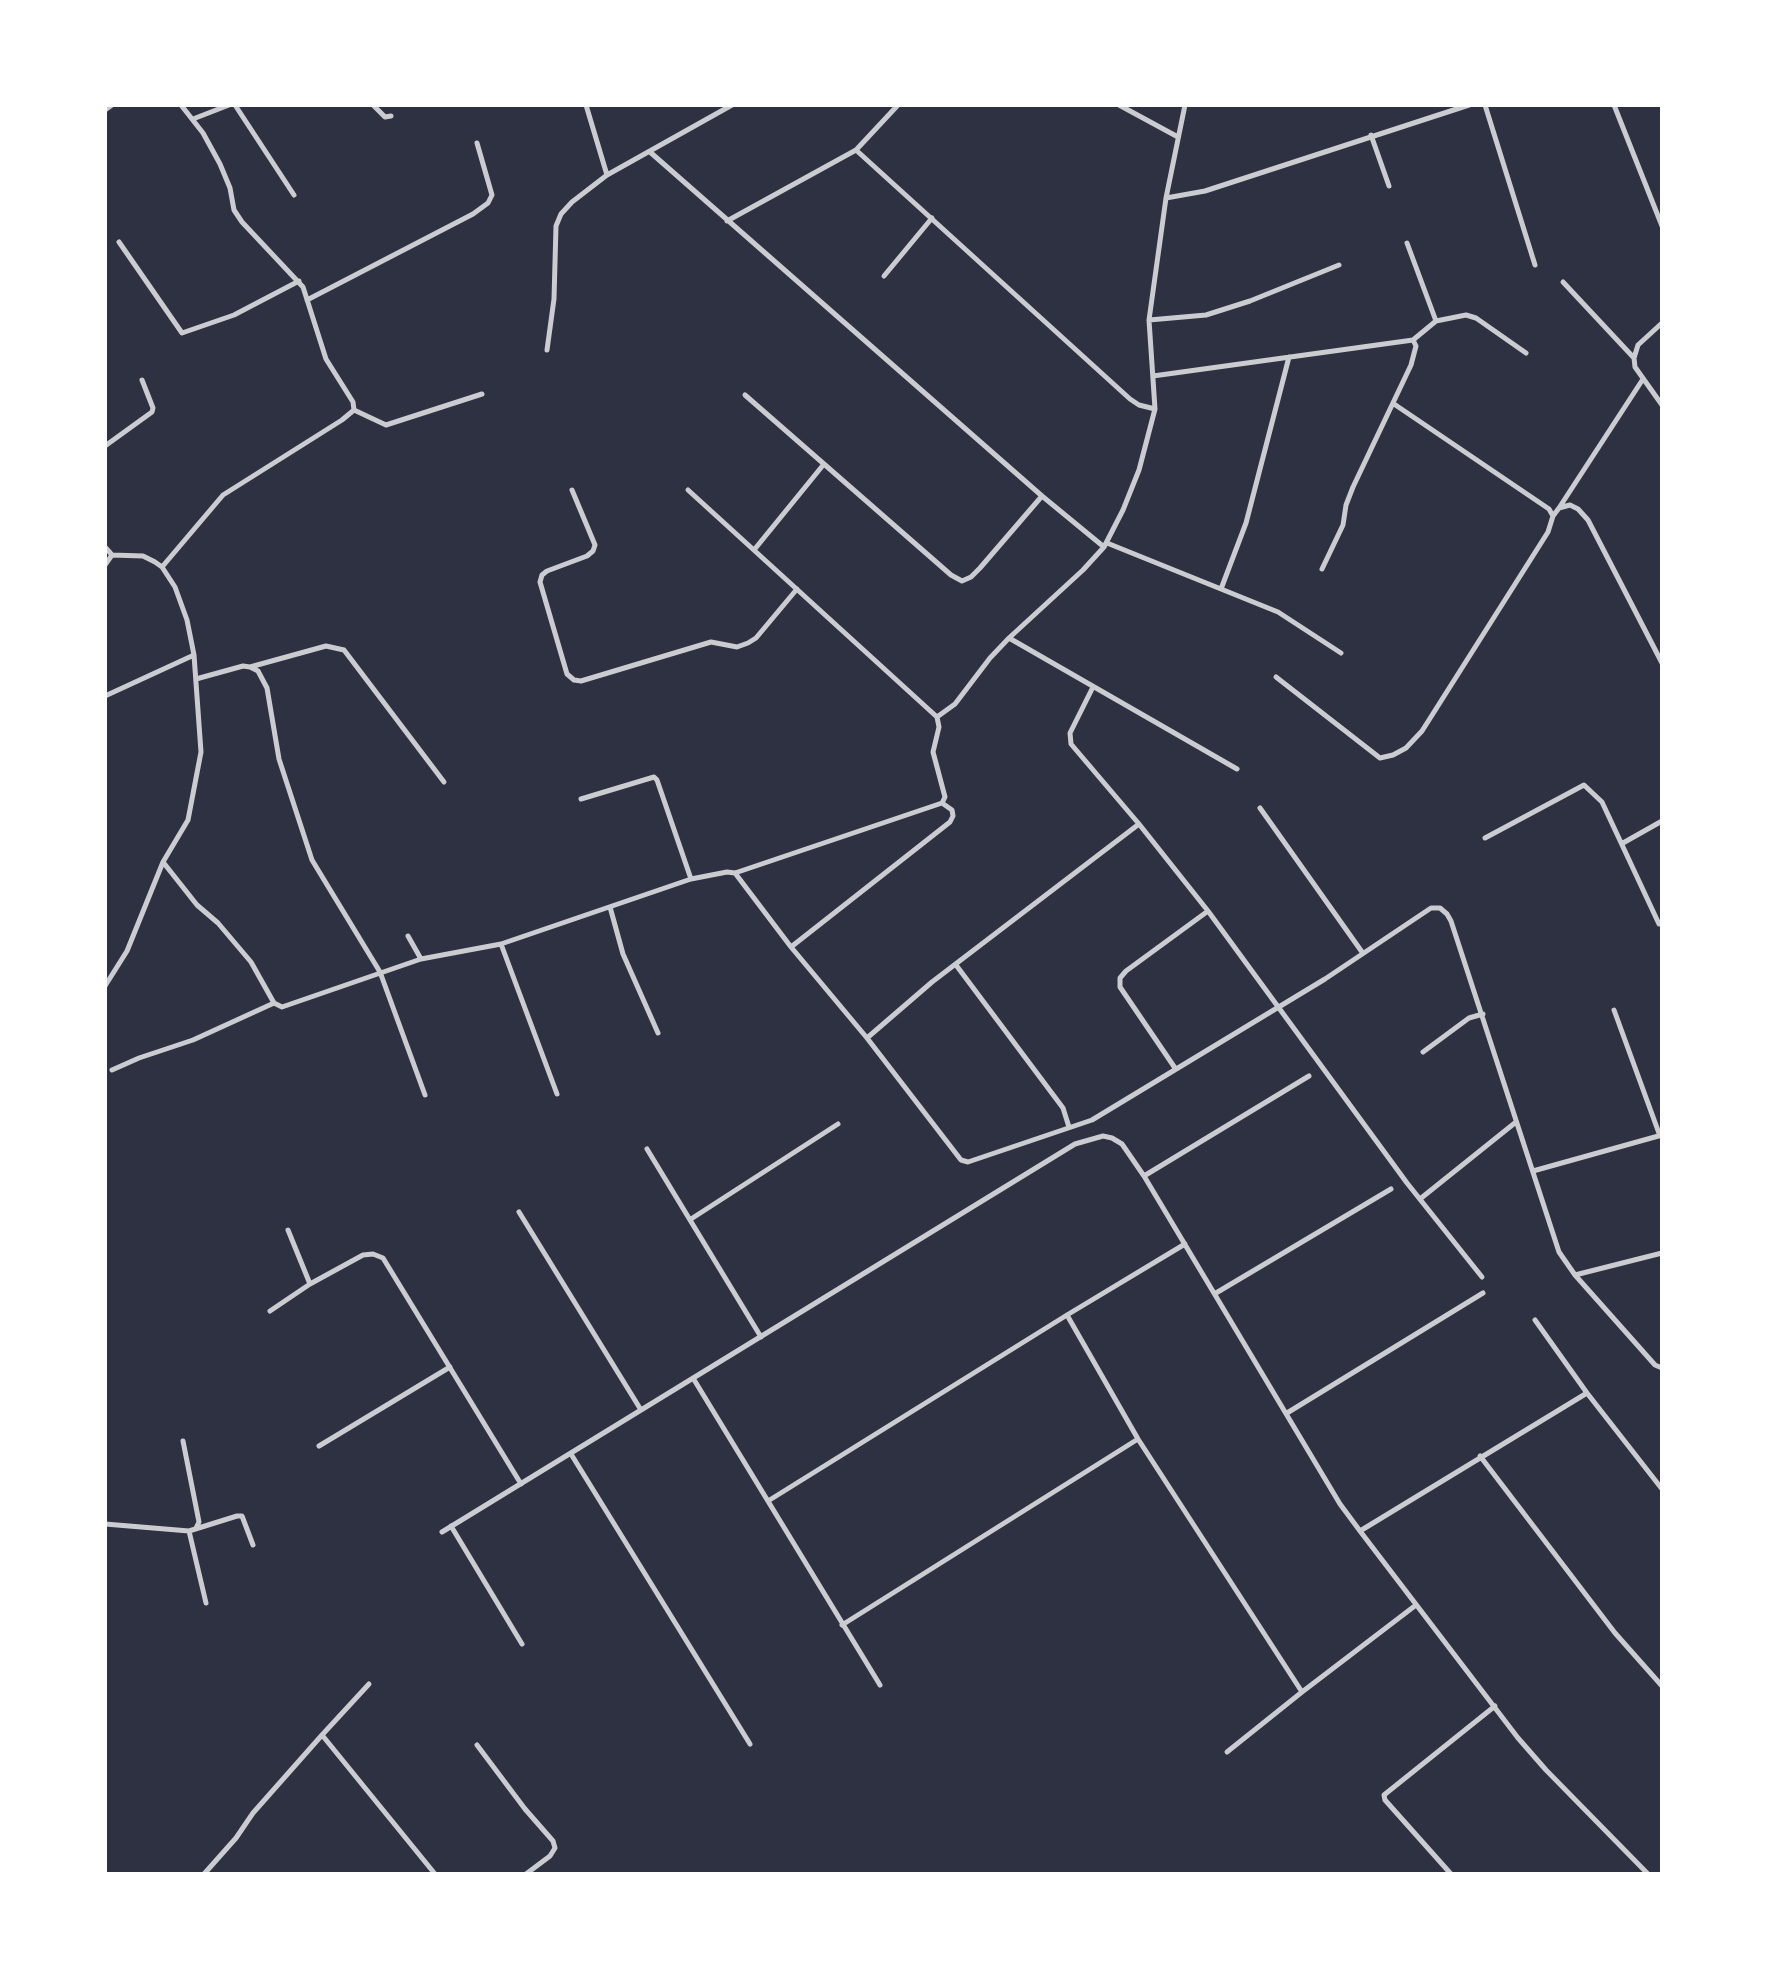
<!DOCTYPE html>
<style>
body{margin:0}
#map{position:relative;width:1767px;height:1979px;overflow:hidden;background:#2d3142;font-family:Bitter,serif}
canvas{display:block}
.frame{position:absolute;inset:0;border:107px solid #fff;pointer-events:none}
</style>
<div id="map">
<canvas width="1767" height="1979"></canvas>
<div class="frame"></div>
</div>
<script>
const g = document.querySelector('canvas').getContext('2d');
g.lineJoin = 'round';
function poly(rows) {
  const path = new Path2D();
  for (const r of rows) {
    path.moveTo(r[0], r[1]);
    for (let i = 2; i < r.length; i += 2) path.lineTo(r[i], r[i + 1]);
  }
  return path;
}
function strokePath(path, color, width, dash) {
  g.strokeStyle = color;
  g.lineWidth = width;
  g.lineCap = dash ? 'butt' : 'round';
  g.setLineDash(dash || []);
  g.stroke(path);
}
const minor = poly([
 [235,105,294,195],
 [373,105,385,117,391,116],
 [586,105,607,175],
 [1119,105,1178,137],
 [1485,105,1535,265],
 [1614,105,1662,226],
 [105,110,112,105],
 [193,119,229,105],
 [1371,135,1389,186],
 [856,150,1130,399,1139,405,1155,409],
 [650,152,1042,496,1104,547],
 [1166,198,1205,191,1469,105],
 [727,221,856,150,898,105],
 [119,242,182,333,234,315,299,281],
 [1407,243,1436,321],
 [884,276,932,218],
 [1563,282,1634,358],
 [307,300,473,214,488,203,492,195,477,143],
 [1149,320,1206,315,1250,301,1339,265],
 [1662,323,1638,345,1634,358,1635,367,1662,405],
 [547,350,554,299,556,226,561,214,572,202,607,175,732,105],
 [1153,376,1413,340,1436,321,1466,315,1476,318,1526,353],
 [745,395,951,575,962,581,971,577,980,568,1042,496],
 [1394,404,1549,509,1553,516],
 [354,410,386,425,482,394],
 [105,446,152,412,153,408,142,380],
 [572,490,595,545,593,551,587,556,547,571,542,575,540,582,567,674,574,680,581,681,711,642,737,647,748,643,756,638,797,589],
 [1559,508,1643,379],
 [1107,543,1278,612,1341,653],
 [105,547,112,555,143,556,155,562,162,567,175,587,187,620,194,655,201,752,188,820,163,862,127,951,105,986],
 [754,550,824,464],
 [105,565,112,555],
 [162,567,223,495,342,420,354,410,353,402,326,359,303,287,242,222,234,210,230,188,220,164,203,133,181,105],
 [1322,569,1343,525,1346,505,1353,487,1411,365,1416,346,1413,340],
 [1221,589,1246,523,1289,357],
 [1009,638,1237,769],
 [250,667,258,671,267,688,279,759,312,860,380,972,425,1095],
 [1276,677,1380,758,1393,755,1406,748,1422,731,1548,532,1553,516,1559,508,1570,505,1578,509,1588,520,1662,663],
 [196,679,243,666,250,667,326,646,344,650,444,782],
 [1093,687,1070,733,1071,744,1139,824,1208,911,1407,1183,1482,1277],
 [105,696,194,655],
 [937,717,955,704,990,658,1009,638,1083,570,1104,547,1123,510,1139,470,1155,409,1149,320,1166,198,1185,105],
 [581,799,654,777,657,780,691,879],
 [1260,808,1362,952],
 [1485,838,1584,785,1602,802,1659,924],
 [1623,843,1662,821],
 [163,862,197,905,218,923,251,962,274,1003,282,1007,421,959,501,944,691,879,727,872,735,873,942,803,945,797,933,752,939,727,937,717,688,490],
 [735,873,791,947,867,1038,961,1160,968,1162,1092,1120,1325,979,1431,908,1440,908,1447,914,1451,921,1559,1252,1575,1275,1655,1365,1662,1368],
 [610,907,623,954,658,1033],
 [408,936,421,959],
 [501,944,557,1094],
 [791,947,950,822,953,816,952,810,942,803],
 [956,965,1063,1108,1069,1127],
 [1614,1010,1660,1136],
 [867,1038,932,982,1139,824],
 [1423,1052,1469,1018,1483,1014],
 [1175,1068,1120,987,1120,978,1126,971,1208,911],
 [112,1070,139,1058,193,1040,274,1003],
 [647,1149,761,1337],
 [1533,1171,1662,1135],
 [1144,1176,1309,1076],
 [1420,1199,1516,1122],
 [519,1212,641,1410],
 [691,1219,838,1124],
 [288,1230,310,1284],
 [1575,1275,1662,1253],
 [1216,1293,1391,1189],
 [270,1311,310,1284,363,1255,373,1254,383,1258,521,1484],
 [1067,1315,1138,1439,1302,1692],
 [1535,1320,1587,1393,1662,1489],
 [693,1378,880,1685],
 [1287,1413,1483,1293],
 [183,1441,199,1522,196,1528],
 [319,1446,450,1367],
 [571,1454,750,1744],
 [1480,1456,1615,1633,1662,1686],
 [768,1501,1067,1315,1185,1244],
 [105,1524,189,1531,237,1516,242,1516,253,1545],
 [451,1526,522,1644],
 [189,1531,206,1603],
 [1360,1531,1587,1393],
 [442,1532,1075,1144,1103,1136,1112,1138,1122,1144,1144,1176,1340,1504,1360,1531,1518,1738,1546,1770,1648,1874],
 [842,1625,1138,1439],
 [369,1684,322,1735,435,1874],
 [477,1745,525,1809,553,1841,555,1848,550,1856,526,1874],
 [1227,1752,1302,1692,1416,1605],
 [204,1874,236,1838,253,1813,322,1735],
 [1451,1874,1385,1800,1384,1795,1495,1706]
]);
strokePath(minor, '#caccd0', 5);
</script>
